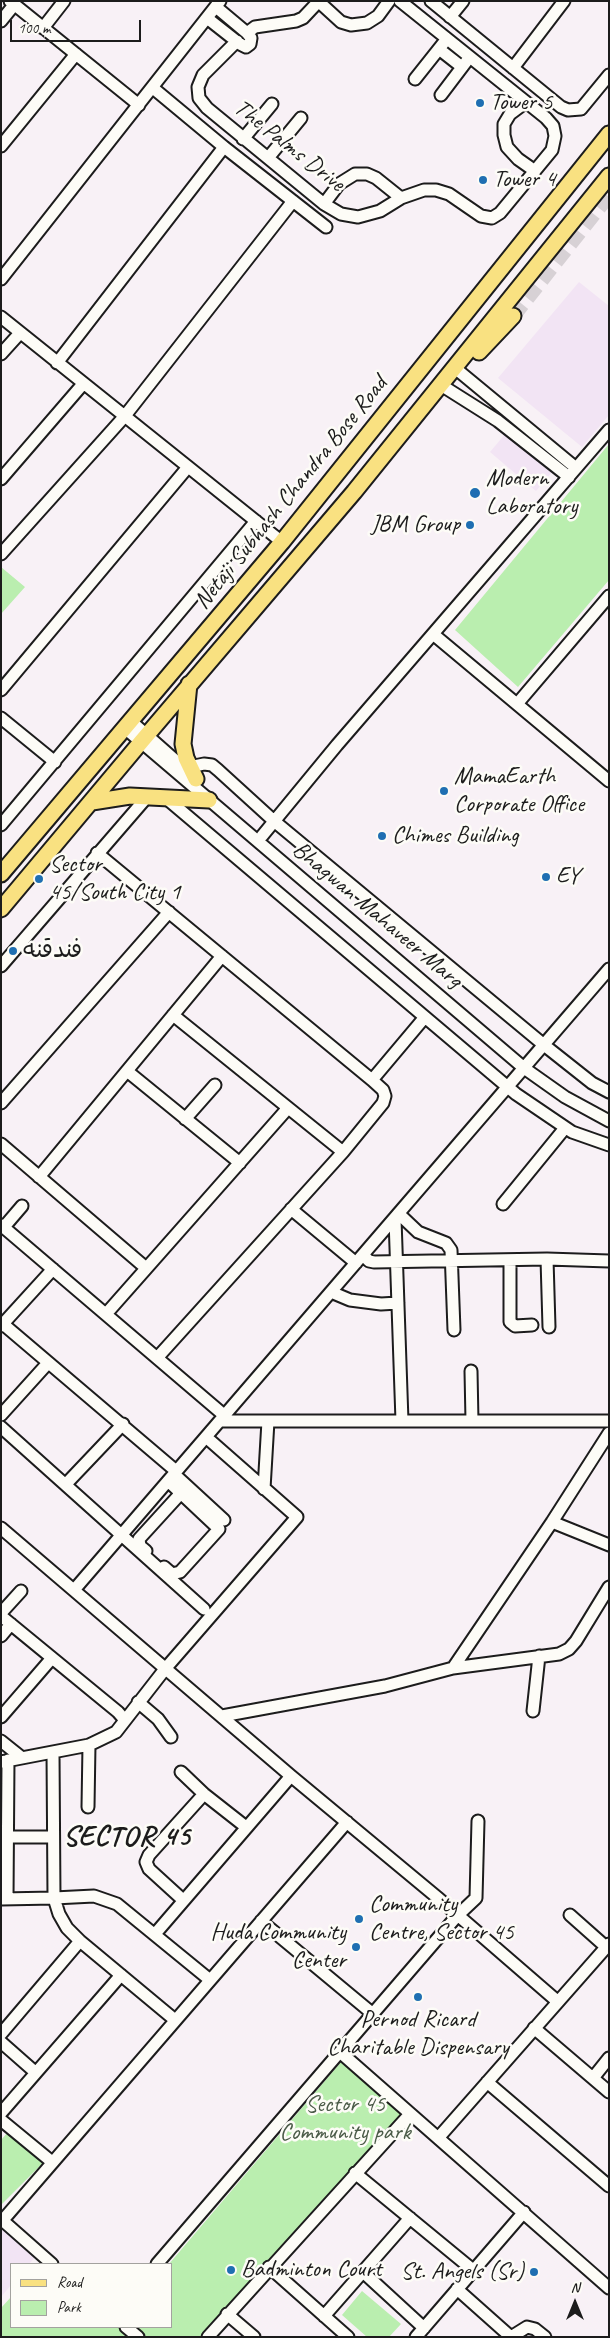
<!DOCTYPE html>
<meta charset="utf-8">
<style>
body{margin:0}
#map{position:relative;width:610px;height:2338px;overflow:hidden;background:#f8f1f6;font-family:Caveat,sans-serif}
canvas{display:block}
.frame{position:absolute;inset:0;border:2px solid #1c1c1c;pointer-events:none}
.legend{position:absolute;left:10px;top:2263px;width:162px;height:65px;box-sizing:border-box;background:#fdfcf7;border:1px solid #a3a29f;margin:0;padding:6px 9px;list-style:none;font-size:15px;color:#1c1c1c}
.legend li{display:flex;align-items:center;gap:10px;height:25px}
.legend b{width:25px;border:1px solid #a3a29f}
.north{position:absolute;left:550px;top:2278px;width:50px;height:50px;-webkit-text-stroke:4px #fdfcf7;paint-order:stroke;rotate:0deg;font-size:14px;font-weight:700;line-height:20px;text-align:center;color:#1c1c1c}
.north::after{content:'';display:block;margin:auto;width:18px;height:22px;background:#1c1c1c;clip-path:polygon(50% 0,100% 100%,50% 72%,0 100%)}
.scale{position:absolute;left:10px;top:20px;width:131px;height:22px;box-sizing:border-box;border:2px solid #1c1c1c;border-top:0;padding-left:6px;font-size:15px;line-height:18px;white-space:nowrap;color:#1c1c1c;-webkit-text-stroke:4px #fdfcf7;paint-order:stroke}
</style>
<div id="map">
<canvas width="610" height="2338"></canvas>
<div class="frame"></div>
<ul class="legend">
<li><b style="height:6px;background:#f9e181"></b>Road</li>
<li><b style="height:14px;background:#baeeaf"></b>Park</li>
</ul>
<div class="north">N</div>
<div class="scale">100 m</div>
</div>
<script>
const g = document.querySelector('canvas').getContext('2d');
g.lineJoin = 'round';
function fillPath(path, color) {
  g.fillStyle = color;
  g.fill(path, 'evenodd');
}
function poly(rows) {
  const path = new Path2D();
  for (const r of rows) {
    path.moveTo(r[0], r[1]);
    for (let i = 2; i < r.length; i += 2) path.lineTo(r[i], r[i + 1]);
  }
  return path;
}
function strokePath(path, color, width, dash) {
  g.strokeStyle = color;
  g.lineWidth = width;
  g.lineCap = dash ? 'butt' : 'round';
  g.setLineDash(dash || []);
  g.stroke(path);
}
function write(font, color, halo, rows, align = 'center') {
  g.font = font + ' Caveat,"Playpen Sans Arabic",sans-serif';
  g.lineWidth = 5;
  g.setLineDash([]);
  g.textBaseline = 'middle';
  g.strokeStyle = halo;
  g.fillStyle = color;
  for (const [text, x, y, turn = 0] of rows) {
    g.save();
    g.translate(x, y);
    g.rotate((+turn || 0) * Math.PI / 180);
    g.textAlign = isNaN(turn) ? turn : align;
    if (halo) g.strokeText(text, 0, 0);
    g.fillText(text, 0, 0);
    g.restore();
  }
}
const built = poly([
 [579,282,609,306,609,415,582,447,498,378],
 [506,433,552,472,536,491,490,452],
 [1,2224,38,2254,29,2264,11,2264,11,2285,1,2297]
]);
const green = poly([
 [609,444,609,580,518,687,455,630],
 [1,567,25,587,1,614],
 [341,2062,403,2115,201,2337,146,2337,135,2327,171,2327,171,2264,169,2264],
 [8,2132,45,2161,1,2205,1,2140],
 [362,2291,401,2324,389,2337,367,2337,342,2315],
 [11,2297,11,2327,124,2327,133,2337,1,2337,1,2308]
]);
const majorTunnel = poly([
 [513,316,609,195]
]);
const minor = poly([
 [10,1,139,105],
 [318,1,341,22,351,25,367,23,378,16,389,1],
 [431,1,561,107,568,110,581,109,609,75],
 [450,17,463,1],
 [207,18,240,44,246,47,250,44,251,38,247,33,216,7],
 [1,21,14,5],
 [43,28,64,1],
 [247,33,255,27,296,21,303,18,319,1],
 [237,41,203,75,198,87,199,98,207,108,324,204,341,214,358,217,380,211,401,198,424,190,436,190,449,194,481,216,492,218,500,213,552,150,555,136,553,126,546,118,400,1],
 [439,49,462,67],
 [513,68,564,1],
 [415,79,446,40],
 [153,88,224,147,326,227],
 [441,95,469,58],
 [526,102,510,114,504,124,504,135,507,147,518,159,535,171],
 [243,139,272,104],
 [1,146,76,54],
 [268,158,301,118],
 [324,204,339,184,355,174,367,174,376,178,401,198],
 [1,279,220,1],
 [1,317,282,542],
 [1,354,20,333],
 [57,363,224,147],
 [455,368,576,468],
 [441,385,498,421,569,477],
 [1,479,83,384],
 [1,554,124,417,293,201],
 [433,634,609,781],
 [1,690,188,467],
 [517,704,609,596],
 [1,718,55,762],
 [132,722,192,775],
 [126,729,524,1068,565,1097,609,1121],
 [189,767,204,764,212,765,218,770,274,821,544,1045,592,1083,609,1092],
 [166,798,516,1094,572,1132,609,1145],
 [1,825,256,521],
 [262,836,337,745,609,430],
 [97,853,372,1080,383,1090,385,1096,383,1103,343,1152,157,1358],
 [1,966,147,797],
 [173,1015,343,1152],
 [127,1071,240,1163],
 [372,1080,425,1017],
 [1,1103,169,912],
 [185,1119,215,1085],
 [1,1144,146,1268],
 [39,1177,222,956],
 [503,1204,565,1128],
 [291,1209,356,1263],
 [399,1214,418,1232,446,1243,451,1250,454,1330],
 [395,1219,402,1421],
 [1,1225,225,1416],
 [4,1227,22,1206],
 [363,1255,369,1261,374,1262,547,1259,549,1327],
 [547,1259,609,1261],
 [510,1260,510,1322,515,1326,532,1325],
 [331,1292,350,1300,381,1304,398,1303],
 [106,1314,288,1108],
 [3,1324,176,1471],
 [1,1326,53,1269],
 [471,1371,472,1421],
 [1,1415,48,1363],
 [220,1421,609,1421],
 [1,1427,204,1609],
 [174,1474,224,1520],
 [66,1484,123,1424],
 [264,1489,268,1421],
 [552,1522,609,1545],
 [1,1528,291,1776,438,1898,557,2001],
 [146,1551,140,1546,139,1539,181,1493],
 [164,1567,172,1574,180,1572,219,1529,168,1481],
 [74,1590,609,969],
 [1,1613,21,1591],
 [1,1616,118,1712,124,1719],
 [1,1636,11,1624],
 [453,1668,552,1522,609,1433],
 [138,1702,158,1719,171,1737],
 [533,1711,539,1656],
 [222,1716,385,1686,453,1668,559,1654,569,1649,576,1641,609,1587],
 [1,1717,52,1658],
 [1,1741,21,1757],
 [53,1752,54,1898,94,1896,117,1904,210,1980],
 [1,1762,89,1745,116,1732,165,1669,297,1517,206,1437],
 [181,1772,204,1794,246,1827],
 [88,1807,89,1745],
 [7,1837,53,1837],
 [1,1899,54,1898,59,1914,67,1928,80,1941,175,2020],
 [7,1899,8,1760],
 [183,1900,149,1869,146,1862,149,1855,204,1794],
 [570,1915,606,1947],
 [261,1921,373,2014],
 [155,1934,291,1776],
 [534,2028,609,2092],
 [1,2034,80,1941],
 [1,2042,35,2072],
 [340,2052,609,2288],
 [593,2078,609,2058],
 [487,2082,609,2186],
 [1,2113,121,1975],
 [1,2120,52,2162],
 [439,2137,609,1944],
 [355,2173,473,2270],
 [1,2219,52,2264],
 [3,2220,347,1822],
 [157,2264,457,1916,476,1898,478,1821],
 [269,2267,348,2337],
 [363,2272,424,2328],
 [457,2289,511,2337],
 [227,2314,254,2337],
 [324,2316,410,2218],
 [126,2327,138,2337],
 [208,2337,410,2114],
 [416,2337,524,2212],
 [511,2337,527,2327,535,2329,545,2337]
]);
const major = poly([
 [479,352,513,316],
 [189,684,183,744,186,758,196,779],
 [92,802,130,796,209,800],
 [1,874,282,542,609,134],
 [1,909,141,742,354,492,609,176]
]);
const markers = [
 [480,103,5,"#1f6fb2"],
 [483,180,5,"#1f6fb2"],
 [475,493,6,"#1f6fb2"],
 [470,525,5,"#1f6fb2"],
 [444,791,5,"#1f6fb2"],
 [382,836,5,"#1f6fb2"],
 [546,877,5,"#1f6fb2"],
 [39,879,5,"#1f6fb2"],
 [13,951,5,"#1f6fb2"],
 [359,1919,5,"#1f6fb2"],
 [356,1947,5,"#1f6fb2"],
 [418,1997,5,"#1f6fb2"],
 [231,2270,5,"#1f6fb2"],
 [534,2272,5,"#1f6fb2"]
];
const poiNames = [
 ["Tower 5",490,103],
 ["Tower 4",493,180],
 ["Modern",486,479],
 ["Laboratory",486,507],
 ["JBM Group",460,525,"right"],
 ["MamaEarth",454,777],
 ["Corporate Office",454,805],
 ["Chimes Building",392,836],
 ["Sector",49,865],
 ["45/South City 1",49,893],
 ["EY",556,877],
 ["فندقنه",23,951],
 ["Community",369,1905],
 ["Centre, Sector 45",369,1933],
 ["Huda Community",346,1933,"right"],
 ["Center",346,1961,"right"],
 ["Pernod Ricard",418,2020,"center"],
 ["Charitable Dispensary",418,2048,"center"],
 ["Badminton Court",241,2270],
 ["St. Angels (Sr)",524,2272,"right"]
];
const streetNames = [
 ["The Palms Drive",289,146,38],
 ["Netaji Subhash Chandra Bose Road",291,493,-51],
 ["Bhagwan Mahaveer Marg",377,915,40]
];
const parkNames = [
 ["Sector 45",345,2105],
 ["Community park",345,2133]
];
const districtNames = [
 ["SECTOR 45",127,1837]
];
fillPath(built, '#f2e4f4');
fillPath(green, '#baeeaf');
strokePath(majorTunnel, '#d7d1d5', 15, [15, 8]);
strokePath(minor, '#1c1c1c', 15);
strokePath(major, '#1c1c1c', 19);
strokePath(minor, '#fdfcf7', 11);
strokePath(major, '#f9e181', 15);
for (const [x, y, r, color] of markers) {
  const dot = new Path2D();
  dot.arc(x, y, r, 0, 2 * Math.PI);
  g.fillStyle = color;
  g.fill(dot);
  strokePath(dot, '#fdfcf7', 2);
}
write('24px', '#1c1c1c', '#fdfcf7', poiNames, 'left');
write('24px', '#1c1c1c', '#fdfcf7', streetNames);
write('24px', '#4b5b48', '#fdfcf7', parkNames);
g.letterSpacing = '1px';
write('bold 29px', '#1c1c1c', '#fdfcf7', districtNames);
g.letterSpacing = '0px';
</script>
